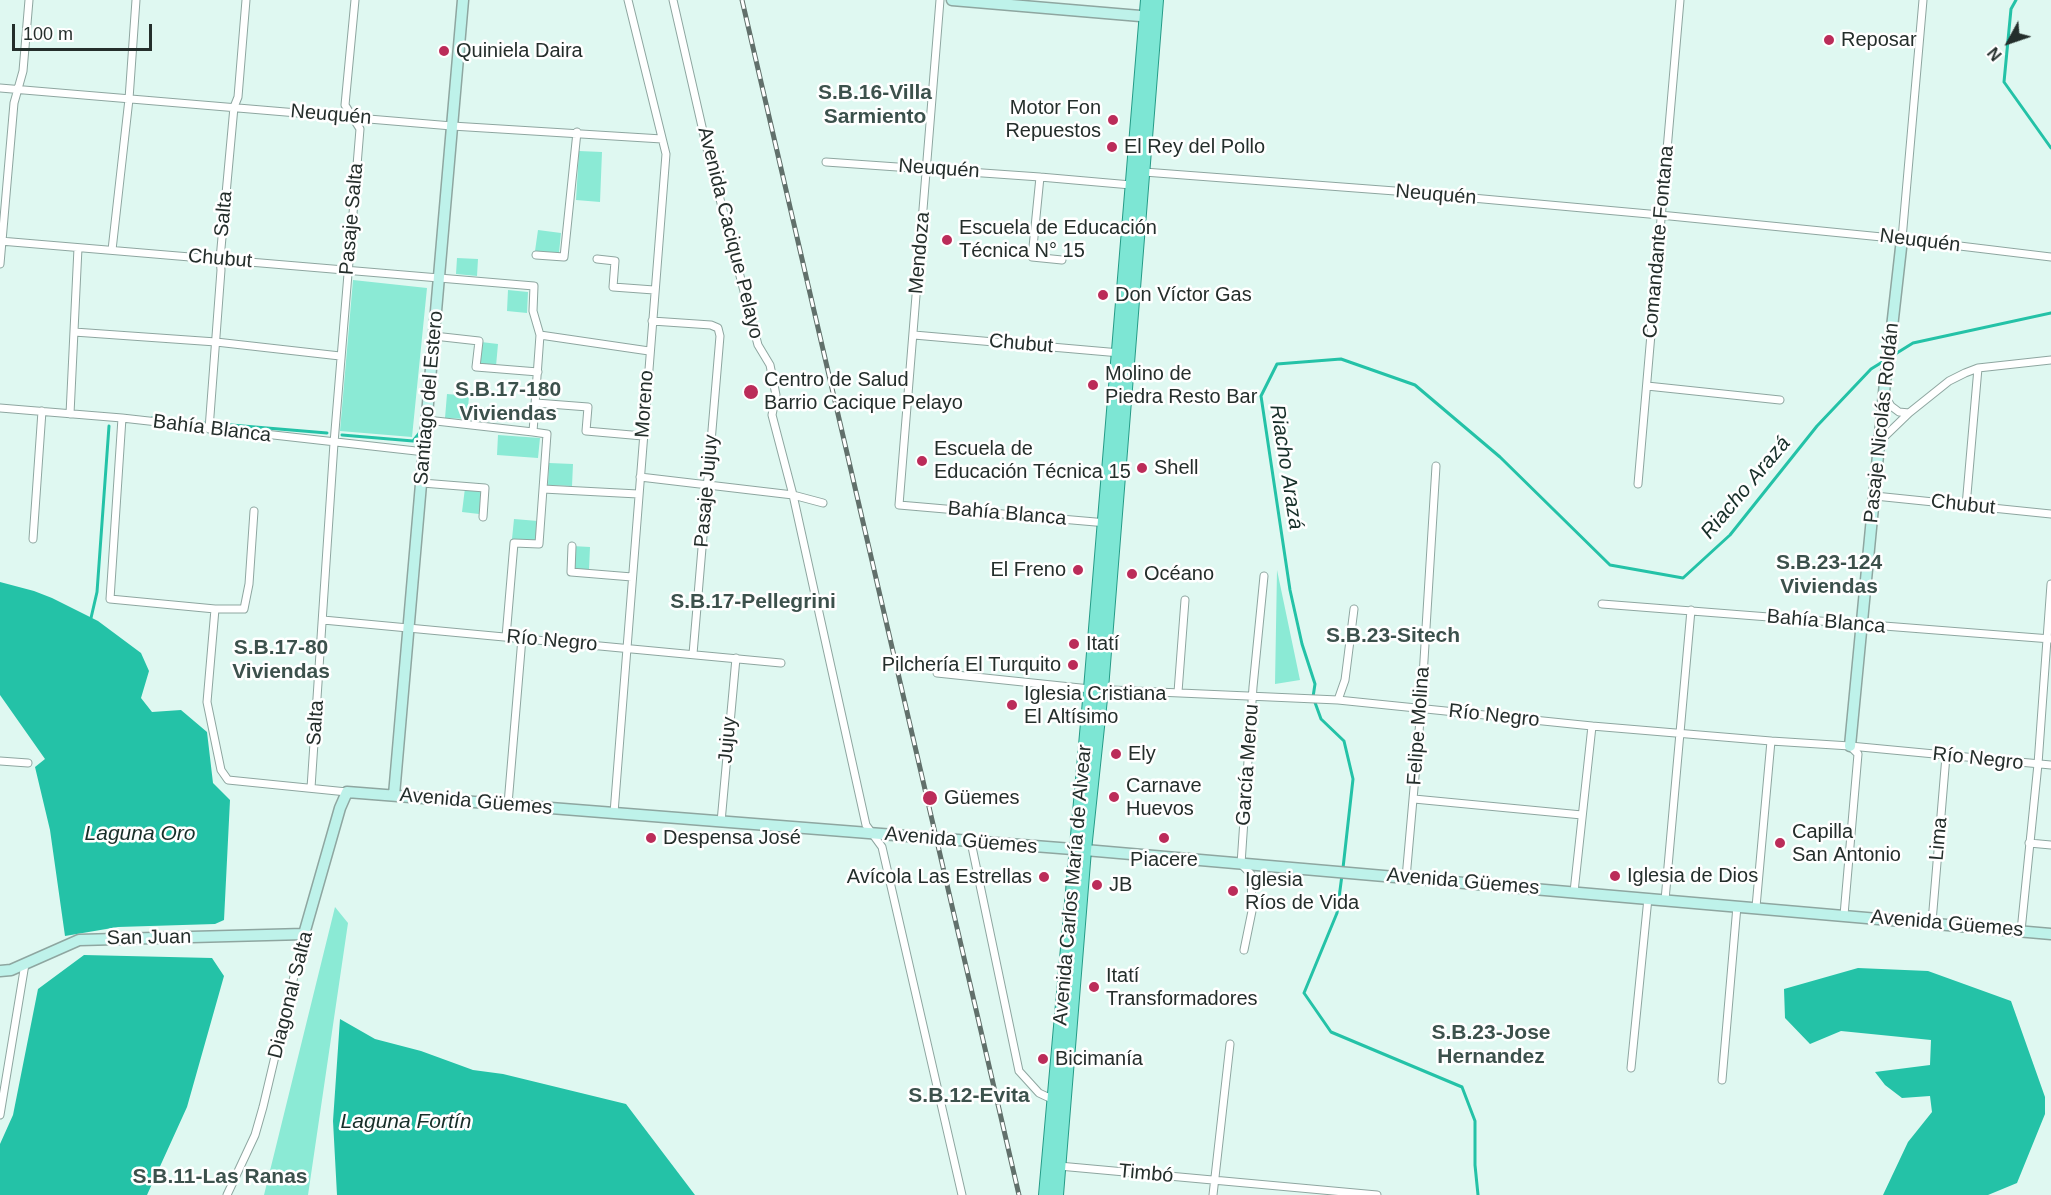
<!DOCTYPE html>
<meta charset="utf-8">
<style>
body{margin:0}
#map{position:relative;width:2051px;height:1195px;overflow:hidden;background:#dff8f1;font-family:Arial,sans-serif}
canvas{display:block}
.north{position:absolute;left:1979px;top:12px;width:60px;height:60px;-webkit-text-stroke:4px #fff;paint-order:stroke;rotate:230deg;font-size:16px;font-weight:700;line-height:24px;text-align:center;color:#242e2b}
.north::after{content:'';display:block;margin:auto;width:21px;height:27px;background:#242e2b;clip-path:polygon(50% 0,100% 100%,50% 72%,0 100%)}
.scale{position:absolute;left:12px;top:24px;width:140px;height:27px;box-sizing:border-box;border:3px solid #242e2b;border-top:0;padding-left:8px;font-size:18px;line-height:21px;white-space:nowrap;color:#242e2b;-webkit-text-stroke:4px #fff;paint-order:stroke}
</style>
<div id="map">
<canvas width="2051" height="1195"></canvas>
<div class="north">N</div>
<div class="scale">100 m</div>
</div>
<script>
const g = document.querySelector('canvas').getContext('2d');
g.lineJoin = 'round';
function fillPath(path, color) {
  g.fillStyle = color;
  g.fill(path, 'evenodd');
}
function poly(rows) {
  const path = new Path2D();
  for (const r of rows) {
    path.moveTo(r[0], r[1]);
    for (let i = 2; i < r.length; i += 2) path.lineTo(r[i], r[i + 1]);
  }
  return path;
}
function strokePath(path, color, width, dash) {
  g.strokeStyle = color;
  g.lineWidth = width;
  g.lineCap = dash ? 'butt' : 'round';
  g.setLineDash(dash || []);
  g.stroke(path);
}
function write(font, color, halo, rows, align = 'center') {
  g.font = font + ' Arial,sans-serif';
  g.lineWidth = 5;
  g.setLineDash([]);
  g.textBaseline = 'middle';
  g.strokeStyle = halo;
  g.fillStyle = color;
  for (const [text, x, y, turn = 0] of rows) {
    g.save();
    g.translate(x, y);
    g.rotate((+turn || 0) * Math.PI / 180);
    g.textAlign = isNaN(turn) ? turn : align;
    if (halo) g.strokeText(text, 0, 0);
    g.fillText(text, 0, 0);
    g.restore();
  }
}
const green = poly([
 [579,151,602,152,600,202,576,200],
 [538,230,561,233,559,253,535,251],
 [457,258,478,259,477,276,456,274],
 [353,280,427,288,412,437,340,431],
 [508,290,528,292,527,313,507,311],
 [481,342,498,344,496,366,479,364],
 [447,394,469,396,467,419,445,418],
 [498,435,540,438,538,458,497,455],
 [549,463,573,464,572,486,548,485],
 [465,488,482,490,479,514,462,512],
 [514,519,538,521,536,542,512,539],
 [572,546,590,547,589,570,571,569],
 [1277,570,1300,680,1275,684],
 [335,907,348,923,308,1195,264,1195]
]);
const water = poly([
 [0,582,34,591,52,598,98,621,141,653,149,671,141,698,152,712,181,710,207,732,213,783,230,800,224,920,215,924,118,927,65,936,50,830,35,767,45,759,0,695],
 [84,955,212,958,224,976,187,1107,147,1195,0,1195,0,1144,13,1115,38,989],
 [1858,968,1928,971,2011,1001,2045,1097,2045,1114,2017,1183,1988,1195,1883,1195,1908,1142,1932,1112,1930,1096,1902,1098,1885,1085,1875,1072,1930,1065,1931,1040,1841,1031,1810,1044,1785,1018,1784,989],
 [340,1019,375,1039,421,1051,473,1070,503,1074,626,1104,695,1195,337,1195,333,1121]
]);
const stream = poly([
 [2016,0,2011,9,2004,82,2051,148],
 [152,418,204,423],
 [219,424,327,433],
 [342,435,413,441,421,431],
 [91,618,97,592,109,426],
 [1343,868,1353,779,1344,741,1321,719,1313,697,1315,684,1302,644,1290,590,1261,396,1277,364,1341,359,1415,385,1500,457,1610,565,1683,578,1730,535,1817,426,1871,369,1913,343,2051,313],
 [1342,875,1337,913,1304,993,1331,1032,1462,1087,1475,1121,1475,1165,1478,1195]
]);
const street = poly([
 [673,0,708,153,758,345,770,365,776,395,772,415,793,495,866,825,882,847,962,1195],
 [940,0,899,505,1107,523],
 [0,88,452,126,662,139],
 [826,162,1040,177,1131,185,1133,183],
 [1141,175,1144,172,1395,191,1660,215,1902,239,2051,257],
 [1040,177,1032,257,1062,260],
 [1902,239,1923,0],
 [0,241,534,286,533,311,540,335,533,432,547,434,539,544,514,543,506,637],
 [112,250,129,99,136,0],
 [536,255,564,257,577,132],
 [597,259,615,261,613,287,654,290],
 [0,264,14,103,23,71,29,0],
 [652,321,711,325,718,328,720,336,693,654],
 [74,332,216,342,340,356],
 [540,335,649,351],
 [914,335,1120,353],
 [434,336,479,341,476,367,538,372],
 [1886,372,1890,345],
 [1647,386,1780,400],
 [1885,396,1891,406,1899,412,1909,413],
 [536,403,588,407,586,431,643,436],
 [0,408,122,418,425,452],
 [70,414,78,248],
 [122,418,110,599,215,609,244,609,249,584,254,511],
 [427,420,533,432],
 [209,429,221,270,220,259,234,107,238,97,246,0],
 [1880,441,1909,413,1949,381,1965,373,1978,368,2051,360],
 [640,477,793,495,823,503],
 [422,483,485,488,483,517],
 [1638,484,1680,0],
 [543,489,638,494],
 [1875,496,2051,514],
 [1966,506,1978,368],
 [33,539,42,411],
 [572,546,571,572,632,577],
 [1602,604,2051,639],
 [215,609,207,702,221,770,228,780,347,792],
 [323,620,781,663],
 [937,673,1090,689,1338,700,1592,726,1771,741,1850,746,2051,765],
 [1178,692,1185,600],
 [1338,700,1345,680,1354,609],
 [0,761,28,763],
 [311,788,334,443,360,129,345,105,355,0],
 [1414,799,1582,815],
 [508,804,522,638],
 [614,813,666,154,628,0],
 [721,822,736,658],
 [971,842,1019,1071,1039,1093,1054,1100],
 [2029,843,2051,845],
 [1406,878,1421,709,1436,466],
 [1574,892,1592,726],
 [1665,900,1691,610],
 [1756,907,1771,741],
 [1844,915,1858,754,1850,746],
 [1932,922,1946,756],
 [2021,931,2038,764,2051,584],
 [1244,950,1252,911,1251,874,1241,864,1253,687,1264,576],
 [1631,1068,1648,898],
 [1722,1080,1737,906],
 [0,1115,25,964],
 [1059,1166,1377,1195],
 [227,1195,255,1135,263,1107,304,934],
 [1213,1195,1230,1044]
]);
const secondary = poly([
 [952,0,1152,17],
 [1890,345,1902,239],
 [1850,746,1886,372],
 [394,795,463,0],
 [0,971,11,970,79,940,304,934,340,808,347,792,1085,850,2051,934]
]);
const primary = poly([
 [1045,1195,1090,689,1147,0],
 [1057,1195,1085,850,1102,689,1157,0]
]);
const rail = poly([
 [742,0,1019,1195]
]);
const markers = [
 [1829,40,6,"#bb2c59"],
 [444,51,6,"#bb2c59"],
 [1113,120,6,"#bb2c59"],
 [1112,147,6,"#bb2c59"],
 [947,240,6,"#bb2c59"],
 [1103,295,6,"#bb2c59"],
 [1093,385,6,"#bb2c59"],
 [751,392,8,"#bb2c59"],
 [922,461,6,"#bb2c59"],
 [1142,468,6,"#bb2c59"],
 [1078,570,6,"#bb2c59"],
 [1132,574,6,"#bb2c59"],
 [1074,644,6,"#bb2c59"],
 [1073,665,6,"#bb2c59"],
 [1012,705,6,"#bb2c59"],
 [1116,754,6,"#bb2c59"],
 [1114,797,6,"#bb2c59"],
 [930,798,8,"#bb2c59"],
 [651,838,6,"#bb2c59"],
 [1164,838,6,"#bb2c59"],
 [1780,843,6,"#bb2c59"],
 [1615,876,6,"#bb2c59"],
 [1044,877,6,"#bb2c59"],
 [1097,885,6,"#bb2c59"],
 [1233,891,6,"#bb2c59"],
 [1094,987,6,"#bb2c59"],
 [1043,1059,6,"#bb2c59"]
];
const poiNames = [
 ["Reposar",1841,40],
 ["Quiniela Daira",456,51],
 ["Motor Fon",1101,108,"right"],
 ["Repuestos",1101,131,"right"],
 ["El Rey del Pollo",1124,147],
 ["Escuela de Educación",959,228],
 ["Técnica N° 15",959,251],
 ["Don Víctor Gas",1115,295],
 ["Molino de",1105,374],
 ["Piedra Resto Bar",1105,397],
 ["Centro de Salud",764,380],
 ["Barrio Cacique Pelayo",764,403],
 ["Escuela de",934,449],
 ["Educación Técnica 15",934,472],
 ["Shell",1154,468],
 ["El Freno",1066,570,"right"],
 ["Océano",1144,574],
 ["Itatí",1086,644],
 ["Pilchería El Turquito",1061,665,"right"],
 ["Iglesia Cristiana",1024,694],
 ["El Altísimo",1024,717],
 ["Ely",1128,754],
 ["Carnave",1126,786],
 ["Huevos",1126,809],
 ["Güemes",944,798],
 ["Capilla",1792,832],
 ["San Antonio",1792,855],
 ["Despensa José",663,838],
 ["Piacere",1164,860,"center"],
 ["Iglesia de Dios",1627,876],
 ["Avícola Las Estrellas",1032,877,"right"],
 ["Iglesia",1245,880],
 ["Ríos de Vida",1245,903],
 ["JB",1109,885],
 ["Itatí",1106,976],
 ["Transformadores",1106,999],
 ["Bicimanía",1055,1059]
];
const streetNames = [
 ["Neuquén",331,115,5],
 ["Neuquén",939,169,4],
 ["Neuquén",1436,195,5],
 ["Salta",224,214,-85],
 ["Pasaje Salta",352,219,-85],
 ["Avenida Cacique Pelayo",730,233,76],
 ["Neuquén",1920,241,7],
 ["Comandante Fontana",1659,242,-85],
 ["Mendoza",920,253,-85],
 ["Chubut",220,259,5],
 ["Chubut",1021,344,5],
 ["Santiago del Estero",429,398,-85],
 ["Moreno",645,404,-86],
 ["Pasaje Nicolás Roldán",1882,423,-84],
 ["Bahía Blanca",212,429,7],
 ["Pasaje Jujuy",707,491,-85],
 ["Chubut",1963,505,6],
 ["Bahía Blanca",1007,514,5],
 ["Bahía Blanca",1826,622,5],
 ["Río Negro",552,641,5],
 ["Río Negro",1494,716,6],
 ["Salta",316,723,-86],
 ["Felipe Molina",1419,726,-86],
 ["Jujuy",728,740,-85],
 ["Río Negro",1978,759,6],
 ["García Merou",1248,765,-86],
 ["Avenida Güemes",476,802,5],
 ["Lima",1939,839,-85],
 ["Avenida Güemes",961,841,5],
 ["Avenida Güemes",1463,882,5],
 ["Avenida Carlos María de Alvear",1073,885,-85],
 ["Avenida Güemes",1947,924,5],
 ["San Juan",149,938,-1],
 ["Diagonal Salta",291,995,-76],
 ["Timbó",1146,1174,5]
];
const neighbourhoodNames = [
 ["S.B.16-Villa",875,93],
 ["Sarmiento",875,117],
 ["S.B.17-180",508,390],
 ["Viviendas",508,414],
 ["S.B.23-124",1829,563],
 ["Viviendas",1829,587],
 ["S.B.17-Pellegrini",753,602],
 ["S.B.23-Sitech",1393,636],
 ["S.B.17-80",281,648],
 ["Viviendas",281,672],
 ["S.B.23-Jose",1491,1033],
 ["Hernandez",1491,1057],
 ["S.B.12-Evita",969,1096],
 ["S.B.11-Las Ranas",220,1177]
];
const waterNames = [
 ["Riacho Arazá",1286,467,81],
 ["Riacho Arazá",1746,488,-50],
 ["Laguna Oro",140,834],
 ["Laguna Fortín",406,1122]
];
fillPath(green, '#8bead5');
fillPath(water, '#24c2a7');
strokePath(stream, '#24c2a7', 3);
strokePath(street, '#8ea6a0', 9);
strokePath(secondary, '#8ea6a0', 13);
strokePath(primary, '#259b87', 14);
strokePath(street, '#fff', 7);
strokePath(secondary, '#bef2ea', 10);
strokePath(primary, '#7de6d4', 12);
strokePath(rail, '#61706b', 5);
strokePath(rail, '#fff', 3, [9]);
for (const [x, y, r, color] of markers) {
  const dot = new Path2D();
  dot.arc(x, y, r, 0, 2 * Math.PI);
  g.fillStyle = color;
  g.fill(dot);
  strokePath(dot, '#fff', 2);
}
write('20px', '#242e2b', '#fff', poiNames, 'left');
write('20px', '#242e2b', '#fff', streetNames);
write('bold 21px', '#3c514c', '#fff', neighbourhoodNames);
write('italic 21px', '#172f29', '#fff', waterNames);
</script>
